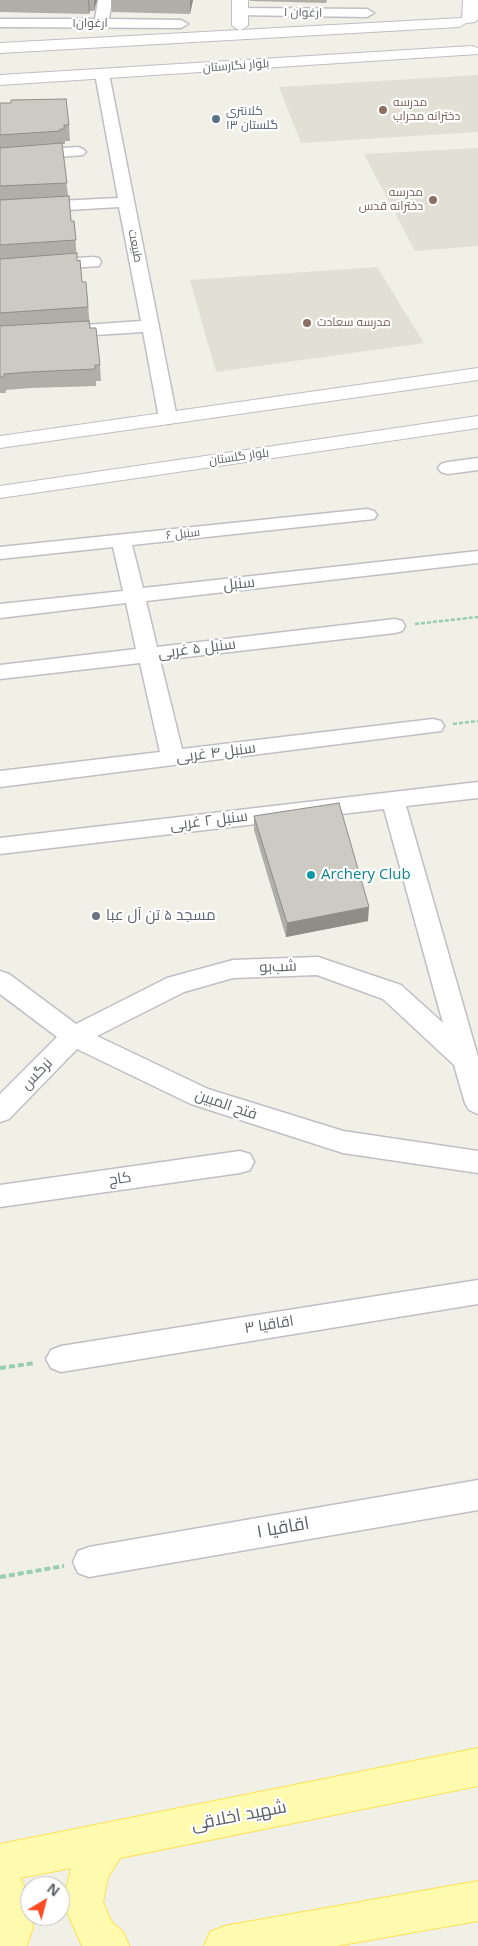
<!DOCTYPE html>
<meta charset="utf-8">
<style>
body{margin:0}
#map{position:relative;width:478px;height:1946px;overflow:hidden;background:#f1f0e6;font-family:"Open Sans",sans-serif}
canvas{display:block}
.north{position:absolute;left:20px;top:1876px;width:50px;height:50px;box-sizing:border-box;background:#fff;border:1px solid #bfc0c3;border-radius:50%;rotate:37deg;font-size:14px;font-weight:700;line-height:20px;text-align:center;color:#5e6168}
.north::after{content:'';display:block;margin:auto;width:18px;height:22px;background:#fc4b22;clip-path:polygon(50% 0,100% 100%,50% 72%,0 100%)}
</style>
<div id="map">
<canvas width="478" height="1946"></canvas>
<div class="north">N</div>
</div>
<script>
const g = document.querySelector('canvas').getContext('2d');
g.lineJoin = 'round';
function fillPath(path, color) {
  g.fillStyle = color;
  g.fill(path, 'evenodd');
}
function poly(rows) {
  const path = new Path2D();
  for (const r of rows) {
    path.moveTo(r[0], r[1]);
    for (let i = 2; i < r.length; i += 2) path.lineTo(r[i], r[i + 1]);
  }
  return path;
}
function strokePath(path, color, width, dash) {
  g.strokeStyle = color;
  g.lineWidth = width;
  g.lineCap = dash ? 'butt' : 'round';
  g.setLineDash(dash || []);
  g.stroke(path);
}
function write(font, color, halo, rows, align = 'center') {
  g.font = font + ' "Open Sans",Cairo,sans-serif';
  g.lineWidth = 4.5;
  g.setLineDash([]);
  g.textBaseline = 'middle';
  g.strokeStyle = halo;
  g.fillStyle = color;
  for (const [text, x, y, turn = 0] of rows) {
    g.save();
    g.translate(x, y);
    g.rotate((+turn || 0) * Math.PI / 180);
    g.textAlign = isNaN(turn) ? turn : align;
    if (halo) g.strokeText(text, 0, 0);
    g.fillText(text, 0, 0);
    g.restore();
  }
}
const education = poly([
 [478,75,478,132,301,143,279,87],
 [478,148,478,246,415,251,364,154],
 [377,267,424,343,216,372,190,280]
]);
const pathFar1 = poly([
 [415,624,478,617],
 [453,724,478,721]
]);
const path = poly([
 [0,1368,35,1363],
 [0,1577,64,1566]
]);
const minor = poly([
 [98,0,112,0,109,19,181,20,188,24,181,28,0,27,0,19,95,19,98,0],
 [240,8,367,9,374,13,367,17,235,15,233,12,235,9,240,8],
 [102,70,107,71,109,74,177,418,175,422,168,424,161,422,159,418,143,332,0,341,0,331,141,321,119,207,0,214,0,204,118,198,95,74,97,71,102,70],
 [78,147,83,149,86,152,83,155,0,162,0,152,78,147],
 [93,257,99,258,101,262,99,266,0,273,0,263,93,257],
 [478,458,478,470,448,474,441,472,438,468,441,464,448,462,478,458],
 [367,509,374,511,377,515,374,519,132,545,143,588,478,551,478,563,146,601,157,647,395,619,402,621,405,626,402,631,395,633,160,660,182,749,433,719,441,721,444,726,441,731,0,787,0,771,160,752,140,663,0,679,0,665,136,649,126,603,0,618,0,604,123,591,113,547,0,559,0,547,367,509],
 [478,782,478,798,406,806,478,1057,478,1114,469,1110,465,1103,454,1065,383,999,317,975,233,978,184,992,97,1036,208,1089,343,1131,478,1151,478,1173,343,1153,191,1104,77,1049,9,1119,0,1122,0,1094,57,1037,0,994,0,971,9,974,76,1024,167,978,233,960,318,957,401,985,443,1023,384,809,0,854,0,838,478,782],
 [240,1151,250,1154,254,1162,250,1170,240,1173,0,1207,0,1185,240,1151],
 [478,1280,478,1304,61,1372,51,1368,46,1359,51,1350,61,1346,478,1280],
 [478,1480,478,1510,89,1577,78,1573,73,1562,78,1551,89,1547,478,1480]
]);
const tertiary = poly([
 [232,0,248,0,248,25,245,28,240,30,235,28,232,25,232,0]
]);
const secondary = poly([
 [463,0,478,0,478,19,475,22,466,23,459,27,0,53,0,43,462,18,463,0],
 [472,46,478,48,478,54,0,85,0,75,472,46],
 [478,368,478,380,0,448,0,436,478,368],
 [478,416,478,428,0,498,0,486,478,416]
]);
const primary = poly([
 [478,1748,478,1786,120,1858,108,1877,103,1902,111,1921,123,1932,129,1946,82,1946,63,1902,71,1868,20,1878,28,1894,33,1927,27,1946,0,1946,0,1844,478,1748],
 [478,1881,478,1921,336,1946,204,1946,210,1932,224,1926,478,1881]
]);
const wall = poly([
 [0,0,97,0,94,11,90,11,89,14,0,12],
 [111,0,193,0,190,14,112,12],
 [250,0,327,0,326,3,250,1],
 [0,103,69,125,70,141,65,141,65,144,62,144,71,221,74,221,77,261,82,282,86,282,90,328,100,365,101,381,96,381,96,386,31,388,6,390,6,393,0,393],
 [254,816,368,921,286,937,254,830]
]);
const shadedWall = poly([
 [88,0,89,0,90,11,89,14],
 [94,0,97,0,94,11],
 [190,0,193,0,190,14],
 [369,907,368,921,286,937,287,923]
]);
const building = poly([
 [66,99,69,125,64,125,64,129,60,129,60,131,0,135,0,103,11,103,11,100,66,99],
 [62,143,67,183,0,186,0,148,62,143],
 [69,196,71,221,74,221,76,240,0,245,0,200,69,196],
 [77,253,77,261,80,260,82,282,86,282,88,307,0,313,0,259,77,253],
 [89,321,90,328,96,328,100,365,95,365,95,369,30,372,4,374,4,377,0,377,0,326,89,321],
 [339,803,369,907,287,923,254,816,339,803]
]);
const markers = [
 [383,110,5,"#8d6e63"],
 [216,119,5,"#5c6f8a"],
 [433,200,5,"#8d6e63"],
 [307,323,5,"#8d6e63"],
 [311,875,5,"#0f9aa8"],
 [96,916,5,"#6b7280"]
];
const farStreetnames = [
 ["ارغوان ۱",303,13,1],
 ["ارغوان۱",90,24],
 ["بلوار نگارستان",236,66,-4],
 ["طبیعت",135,246,79],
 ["بلوار گلستان",239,457,-8],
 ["سنبل ۶",183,534,-6]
];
const farEducationnames = [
 ["مدرسه",393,103],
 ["دخترانه محراب",393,117],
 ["مدرسه",423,193,"right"],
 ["دخترانه قدس",423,207,"right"],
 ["مدرسه سعادت",317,323]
];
const farServicenames = [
 ["کلانتری",226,112],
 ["۱۳ گلستان",226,126]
];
const streetNames = [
 ["سنبل",239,584,-6],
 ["سنبل ۵ غربی",197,649,-7],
 ["سنبل ۴ غربی",216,753,-7],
 ["سنبل ۲ غربی",209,821,-7],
 ["شب‌بو",278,967,-2],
 ["نرگس",37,1074,-46],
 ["فتح المبین",226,1105,19],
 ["کاج",120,1179,-8],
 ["اقاقیا ۳",269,1325,-9]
];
const cultureNames = [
 ["Archery Club",321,875]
];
const worshipNames = [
 ["مسجد ۵ تن آل عبا",106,916]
];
const nearStreetnames = [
 ["اقاقیا ۱",283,1528,-10],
 ["شهید اخلاقی",239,1816,-11]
];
fillPath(education, '#e2e0d5');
strokePath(minor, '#bebfc6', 3);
strokePath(tertiary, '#bebfc6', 2);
strokePath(secondary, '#bcbec5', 2);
strokePath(primary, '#ffe152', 2);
strokePath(pathFar1, '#98cdae', 2.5, [4, 2]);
strokePath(path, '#98cdae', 4, [6, 3]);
fillPath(minor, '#fff');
fillPath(tertiary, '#fff');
fillPath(secondary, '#fff');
fillPath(primary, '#fffbae');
fillPath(wall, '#b0aea8');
fillPath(shadedWall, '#908d88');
fillPath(building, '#cdcac3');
strokePath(building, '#908d88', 1);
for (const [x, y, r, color] of markers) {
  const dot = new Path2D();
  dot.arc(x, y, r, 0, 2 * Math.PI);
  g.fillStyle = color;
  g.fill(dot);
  strokePath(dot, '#fff', 2);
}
write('12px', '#5e6168', '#fff', farStreetnames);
write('12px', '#785e54', '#fff', farEducationnames, 'left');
write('12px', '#4e5e75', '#fff', farServicenames, 'left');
write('15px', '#5e6168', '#fff', streetNames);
write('15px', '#0d838f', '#fff', cultureNames, 'left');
write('15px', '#5b616d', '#fff', worshipNames, 'left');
write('18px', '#5e6168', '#fff', nearStreetnames);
</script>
